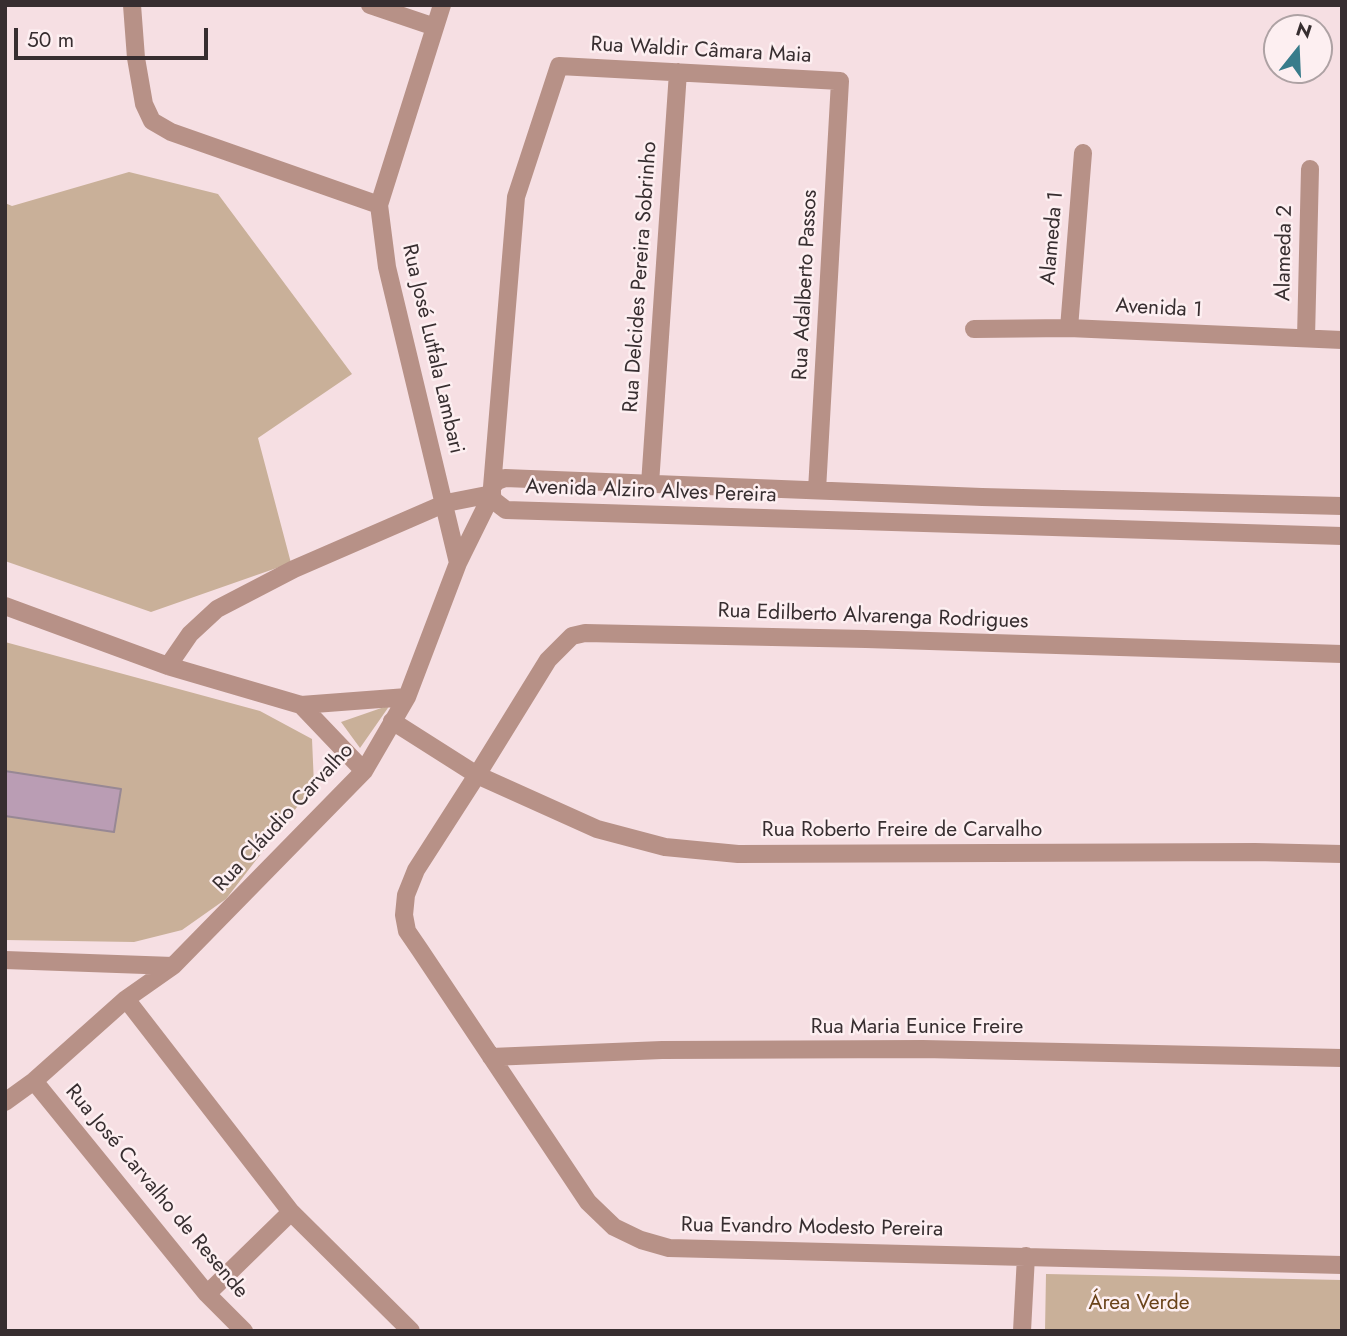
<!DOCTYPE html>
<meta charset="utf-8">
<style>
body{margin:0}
#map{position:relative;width:1347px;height:1336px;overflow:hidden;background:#f6dfe3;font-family:Jost,sans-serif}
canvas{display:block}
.frame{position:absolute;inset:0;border:7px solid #372e30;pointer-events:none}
.north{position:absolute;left:1263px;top:14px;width:70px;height:70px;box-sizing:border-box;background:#fdeff1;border:2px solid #aea2a4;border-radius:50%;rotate:18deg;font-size:19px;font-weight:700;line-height:28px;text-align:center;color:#372e30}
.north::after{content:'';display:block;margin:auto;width:24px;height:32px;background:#387c8b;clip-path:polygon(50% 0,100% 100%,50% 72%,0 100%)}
.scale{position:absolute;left:14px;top:28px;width:194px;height:32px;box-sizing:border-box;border:4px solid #372e30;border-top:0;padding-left:9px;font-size:21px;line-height:24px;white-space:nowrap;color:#372e30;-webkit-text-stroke:5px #fdeff1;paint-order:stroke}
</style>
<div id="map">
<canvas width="1347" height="1336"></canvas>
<div class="frame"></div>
<div class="north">N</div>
<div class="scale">50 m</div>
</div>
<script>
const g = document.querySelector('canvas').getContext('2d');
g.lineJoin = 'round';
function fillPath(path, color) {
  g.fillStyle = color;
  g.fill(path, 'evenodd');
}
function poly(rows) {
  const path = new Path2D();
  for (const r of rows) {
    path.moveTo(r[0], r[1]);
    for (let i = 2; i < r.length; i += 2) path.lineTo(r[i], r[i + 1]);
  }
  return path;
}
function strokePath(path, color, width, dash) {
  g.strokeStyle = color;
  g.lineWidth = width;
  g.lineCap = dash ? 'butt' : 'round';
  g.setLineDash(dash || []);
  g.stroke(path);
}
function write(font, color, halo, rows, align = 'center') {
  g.font = font + ' Jost,sans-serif';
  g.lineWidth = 5;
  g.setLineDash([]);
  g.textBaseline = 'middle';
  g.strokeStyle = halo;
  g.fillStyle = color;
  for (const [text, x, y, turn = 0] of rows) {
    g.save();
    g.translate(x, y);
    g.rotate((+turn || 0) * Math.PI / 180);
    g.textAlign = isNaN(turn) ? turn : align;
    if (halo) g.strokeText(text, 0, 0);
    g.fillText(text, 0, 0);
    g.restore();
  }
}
const green = poly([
 [129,172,218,194,352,374,258,438,291,563,151,612,5,561,5,203,12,206],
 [5,642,260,711,312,739,314,785,226,899,182,930,134,942,5,940],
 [390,705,360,748,341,722],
 [1046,1274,1342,1280,1342,1331,1045,1331]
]);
const building = poly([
 [5,771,121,789,114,832,5,816,5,771]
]);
const minor = poly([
 [132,5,136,58,144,104,152,121,171,132,379,205],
 [370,5,435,27],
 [442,5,379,205,387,267,458,563],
 [1069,328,1083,153],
 [974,329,1069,328,1342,340],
 [1306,338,1310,169],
 [650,484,678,72],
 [492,487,516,197,559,66,840,81,817,490],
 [1342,506,982,497,505,478,497,481,492,487,492,494,493,500,506,510,1342,536],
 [5,606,168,666,301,705,407,697],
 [1342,654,866,639,585,633,572,636,548,660,477,775,416,870,406,895,404,915,407,931,420,950,588,1202,614,1227,641,1240,669,1248,1342,1265],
 [168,666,190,634,217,609,294,569,446,503,492,494],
 [301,705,364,771],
 [392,721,477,775,597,829,665,847,738,854,1255,852,1342,854],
 [5,960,173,966],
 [126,999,291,1212,411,1331],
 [491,1057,662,1050,923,1049,1342,1058],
 [34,1081,207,1294,244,1331],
 [5,1102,34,1081,126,999,173,966,364,771,407,697,458,563,492,494],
 [207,1294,291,1212],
 [1022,1331,1026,1256]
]);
const streetNames = [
 ["Rua Waldir Câmara Maia",701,51,3],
 ["Alameda 1",1053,238,-85],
 ["Alameda 2",1285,253,-89],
 ["Rua Delcides Pereira Sobrinho",641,277,-86],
 ["Rua Adalberto Passos",806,285,-87],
 ["Avenida 1",1159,309,3],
 ["Rua José Lutfala Lambari",432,349,77],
 ["Avenida Alziro Alves Pereira",651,492,2],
 ["Rua Edilberto Alvarenga Rodrigues",873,617,2],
 ["Rua Cláudio Carvalho",284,818,-47],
 ["Rua Roberto Freire de Carvalho",902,831],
 ["Rua Maria Eunice Freire",917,1028],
 ["Rua José Carvalho de Resende",156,1192,50],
 ["Rua Evandro Modesto Pereira",812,1228,1]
];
const parkNames = [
 ["Área Verde",1139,1304]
];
fillPath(green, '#c9b099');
fillPath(building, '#ba9db4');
strokePath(building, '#988894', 2);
strokePath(minor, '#b79187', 18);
write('21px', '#372e30', '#fdeff1', streetNames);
write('21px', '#6a431a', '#fdeff1', parkNames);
</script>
